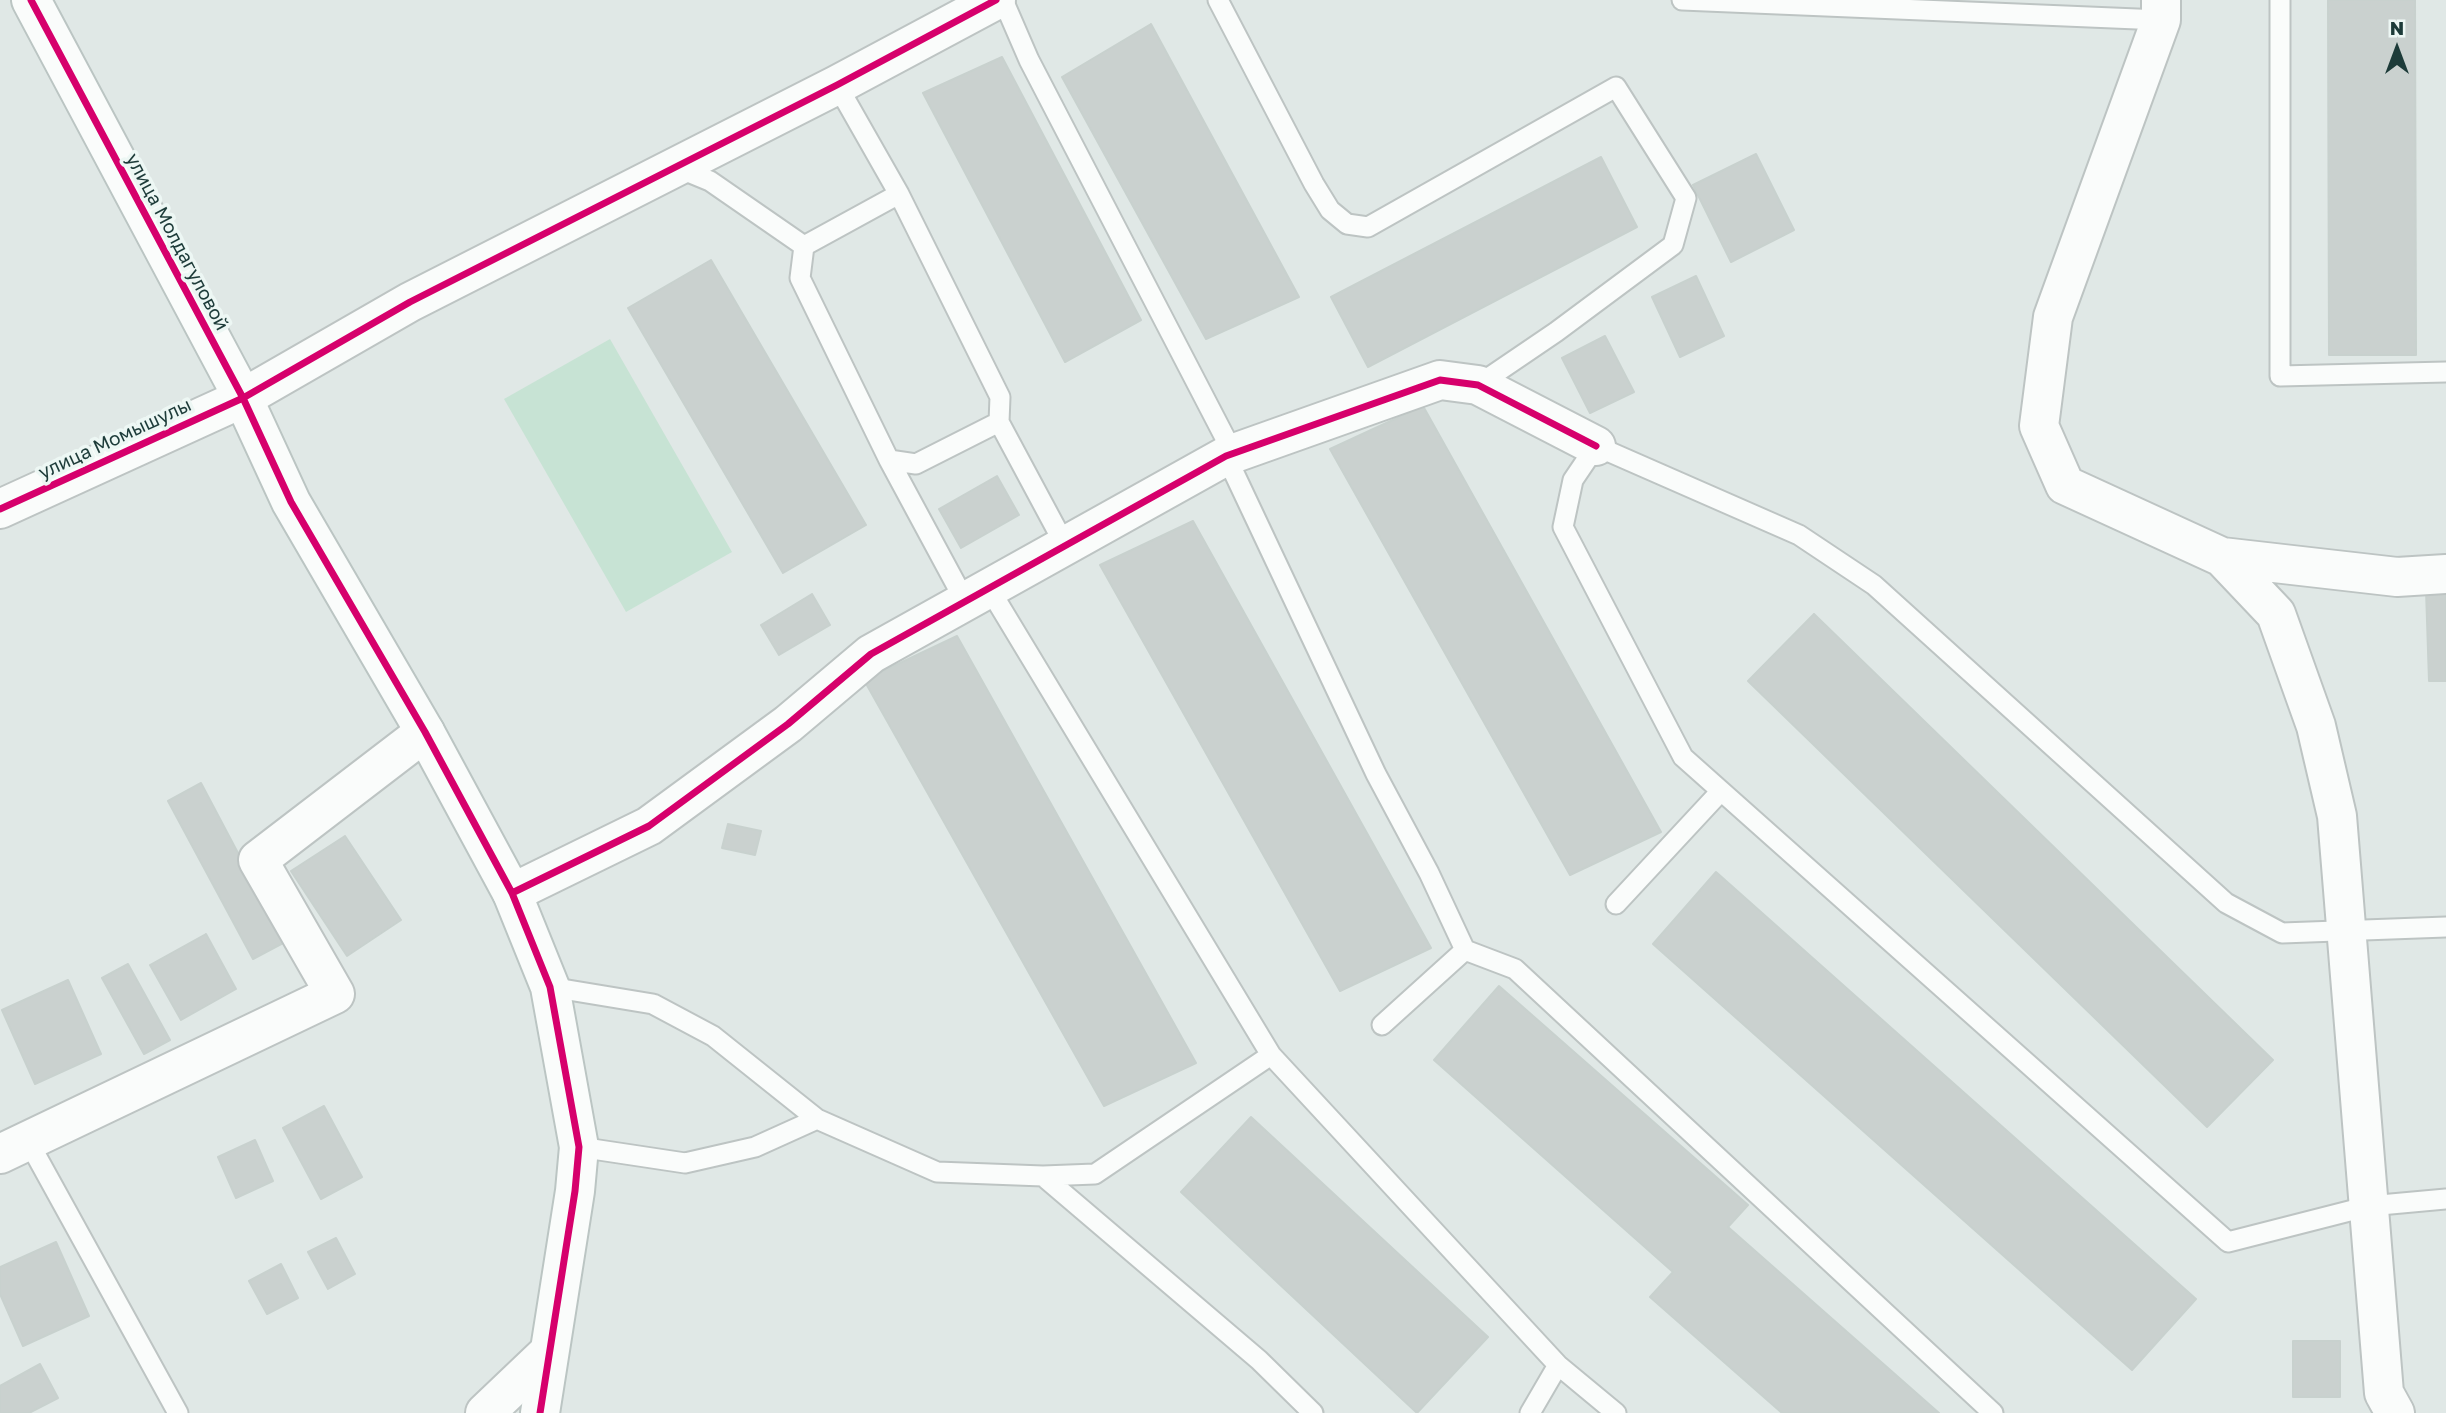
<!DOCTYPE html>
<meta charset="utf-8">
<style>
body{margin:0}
#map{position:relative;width:2446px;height:1413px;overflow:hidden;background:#e0e8e6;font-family:"Golos Text",sans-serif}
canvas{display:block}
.north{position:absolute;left:2362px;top:14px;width:70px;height:70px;-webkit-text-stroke:5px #edf7f4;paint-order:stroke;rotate:0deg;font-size:19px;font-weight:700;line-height:28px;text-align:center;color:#1d3b39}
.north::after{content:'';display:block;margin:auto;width:24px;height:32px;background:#1d3b39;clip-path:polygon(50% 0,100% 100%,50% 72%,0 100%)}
</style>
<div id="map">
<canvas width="2446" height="1413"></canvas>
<div class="north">N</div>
</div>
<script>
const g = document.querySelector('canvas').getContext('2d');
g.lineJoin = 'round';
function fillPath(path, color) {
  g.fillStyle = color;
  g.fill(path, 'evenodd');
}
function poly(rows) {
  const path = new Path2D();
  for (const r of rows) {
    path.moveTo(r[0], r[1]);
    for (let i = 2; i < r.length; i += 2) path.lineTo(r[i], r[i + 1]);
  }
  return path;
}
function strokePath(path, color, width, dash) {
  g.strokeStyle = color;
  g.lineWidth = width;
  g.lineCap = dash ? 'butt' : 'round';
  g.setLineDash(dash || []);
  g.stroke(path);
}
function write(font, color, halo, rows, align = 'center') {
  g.font = font + ' "Golos Text",sans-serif';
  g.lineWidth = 7;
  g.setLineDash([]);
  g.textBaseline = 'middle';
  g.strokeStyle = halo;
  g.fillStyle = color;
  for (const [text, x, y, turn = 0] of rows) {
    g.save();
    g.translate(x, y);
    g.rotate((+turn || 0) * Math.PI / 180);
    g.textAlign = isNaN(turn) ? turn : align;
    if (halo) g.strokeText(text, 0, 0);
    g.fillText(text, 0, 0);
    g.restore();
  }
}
const green = poly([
 [610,339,732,552,626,612,504,399]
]);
const building = poly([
 [2328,0,2415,0,2416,355,2329,355,2328,0],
 [1151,24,1299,297,1206,339,1062,77,1151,24],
 [1002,57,1141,320,1065,362,923,93,1002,57],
 [1756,154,1794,230,1731,262,1693,185,1756,154],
 [1601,157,1637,227,1368,367,1331,297,1601,157],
 [711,260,866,525,783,573,628,308,711,260],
 [1696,276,1724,336,1680,357,1652,297,1696,276],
 [1605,336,1634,392,1590,413,1562,358,1605,336],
 [1423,406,1661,832,1570,875,1330,449,1423,406],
 [997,476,1019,515,961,548,939,509,997,476],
 [1193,521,1431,948,1340,991,1100,565,1193,521],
 [2426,590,2446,590,2446,681,2429,681,2426,590],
 [812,594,830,625,779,655,761,625,812,594],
 [1814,614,2273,1060,2207,1127,1748,681,1814,614],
 [957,636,1196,1063,1104,1106,864,680,957,636],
 [201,783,285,942,253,959,168,801,201,783],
 [728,824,761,831,755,855,722,848,728,824],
 [345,836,401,920,347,956,291,871,345,836],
 [1716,872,2196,1299,2132,1370,1653,944,1716,872],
 [206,934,236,989,181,1020,150,965,206,934],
 [128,964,170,1040,144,1054,102,978,128,964],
 [68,980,101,1054,35,1084,2,1010,68,980],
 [1499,986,1748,1205,1728,1227,1939,1413,1782,1413,1650,1297,1673,1272,1434,1060,1499,986],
 [324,1106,362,1177,321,1199,283,1128,324,1106],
 [1251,1117,1488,1337,1417,1413,1181,1192,1251,1117],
 [255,1140,273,1181,236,1198,218,1157,255,1140],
 [336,1238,355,1274,328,1289,308,1252,336,1238],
 [56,1242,89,1316,23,1346,0,1294,0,1267,56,1242],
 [281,1264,298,1298,267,1314,249,1281,281,1264],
 [2293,1341,2340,1341,2340,1397,2293,1397,2293,1341],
 [40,1364,58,1398,29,1413,0,1413,0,1386,40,1364]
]);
const lane = poly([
 [1003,0,1029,60,1233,453],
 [1218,0,1314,184,1330,210,1347,224,1368,227,1616,87,1686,198,1673,245,1556,332,1478,385],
 [1682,0,2161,20],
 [2280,0,2280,376,2446,372],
 [837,85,899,194,1000,397,999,422,916,464,889,460,800,278,804,246,899,194],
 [676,167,710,181,804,246],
 [999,422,1066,547],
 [1226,456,1376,774,1429,873,1465,950,1515,969,1993,1413],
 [889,460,966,603],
 [990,590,1271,1055,1558,1365,1530,1413],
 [1616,904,1721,791],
 [2446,927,2282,933,2226,903,1874,585,1799,535,1596,446,1573,480,1563,527,1683,757,2228,1242,2369,1206,2446,1199],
 [550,987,653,1004,713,1036,817,1119],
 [1382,1025,1465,950],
 [27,1139,178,1413],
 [579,1147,685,1163,755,1147,817,1119,937,1172,1043,1176,1095,1174,1271,1055],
 [1043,1176,1259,1360,1313,1413],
 [1558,1365,1616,1413]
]);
const street = poly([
 [2161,0,2161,20,2053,317,2039,426,2065,485,2222,557,2397,577,2446,574],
 [0,509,243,398,410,302,837,85,996,0],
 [2222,557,2276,614,2316,726,2337,816,2384,1393,2395,1413],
 [512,893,649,826,788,724,871,654,1226,456,1440,380,1478,385,1596,446],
 [0,1154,335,994,258,860,425,732],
 [485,1413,547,1354]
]);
const secondary = poly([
 [31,0,243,398,291,502,425,732,512,893,550,987,579,1147,575,1191,540,1413]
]);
const cycleway = poly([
 [31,0,243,398,291,502,425,732,512,893,550,987,579,1147,575,1191,540,1413],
 [0,509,243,398,410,302,837,85,996,0],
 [512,893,649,826,788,724,871,654,1226,456,1440,380,1478,385,1596,446]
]);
const streetNames = [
 ["улица Молдагуловой",177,242,62],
 ["улица Момышулы",115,439,-25]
];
fillPath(green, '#c7e3d4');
fillPath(building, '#cad1cf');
strokePath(building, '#c8d1ce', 2);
strokePath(lane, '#bdc4c3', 23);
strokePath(street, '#bdc4c3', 42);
strokePath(secondary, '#bbc5c3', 42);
strokePath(lane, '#fafcfb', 19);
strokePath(street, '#fafcfb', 38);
strokePath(secondary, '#fafcfb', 38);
strokePath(cycleway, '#d6006c', 7);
write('19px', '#1d3b39', '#edf7f4', streetNames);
</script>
